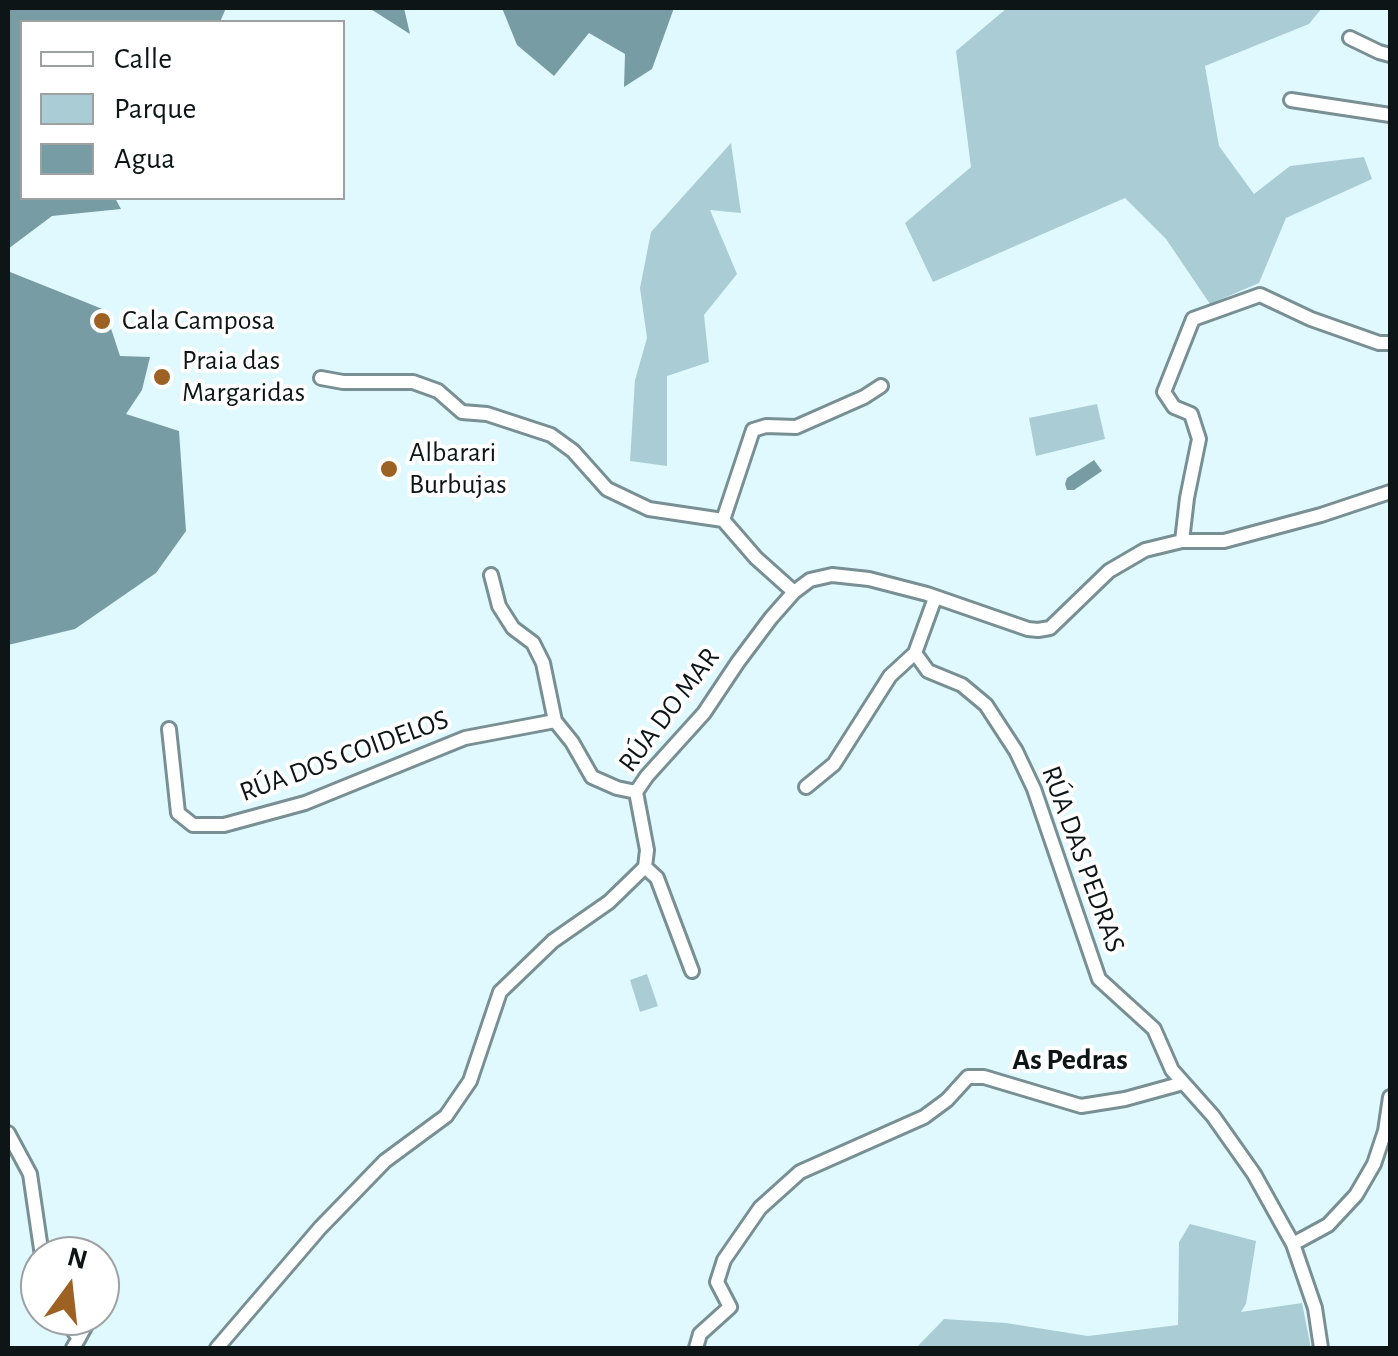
<!DOCTYPE html>
<meta charset="utf-8">
<style>
body{margin:0}
#map{position:relative;width:1398px;height:1356px;overflow:hidden;background:#e0f9ff;font-family:"Alegreya Sans",sans-serif}
canvas{display:block}
.frame{position:absolute;inset:0;border:10px solid #0d1517;pointer-events:none}
.legend{position:absolute;left:20px;top:20px;width:325px;height:180px;box-sizing:border-box;background:#fff;border:2px solid #9ea1a2;margin:0;padding:12px 18px;list-style:none;font-size:30px;color:#0d1517}
.legend li{display:flex;align-items:center;gap:20px;height:50px}
.legend b{width:50px;border:2px solid #9ea1a2}
.north{position:absolute;left:20px;top:1236px;width:100px;height:100px;box-sizing:border-box;background:#fff;border:2px solid #9ea1a2;border-radius:50%;rotate:15deg;font-size:28px;font-weight:700;line-height:40px;text-align:center;color:#0d1517}
.north::after{content:'';display:block;margin:auto;width:35px;height:45px;background:#9d6123;clip-path:polygon(50% 0,100% 100%,50% 72%,0 100%)}
</style>
<div id="map">
<canvas width="1398" height="1356"></canvas>
<div class="frame"></div>
<ul class="legend">
<li><b style="height:12px;background:#fff"></b>Calle</li>
<li><b style="height:28px;background:#aacdd5"></b>Parque</li>
<li><b style="height:28px;background:#789ca4"></b>Agua</li>
</ul>
<div class="north">N</div>
</div>
<script>
const g = document.querySelector('canvas').getContext('2d');
g.lineJoin = 'round';
function fillPath(path, color) {
  g.fillStyle = color;
  g.fill(path, 'evenodd');
}
function poly(rows) {
  const path = new Path2D();
  for (const r of rows) {
    path.moveTo(r[0], r[1]);
    for (let i = 2; i < r.length; i += 2) path.lineTo(r[i], r[i + 1]);
  }
  return path;
}
function strokePath(path, color, width, dash) {
  g.strokeStyle = color;
  g.lineWidth = width;
  g.lineCap = dash ? 'butt' : 'round';
  g.setLineDash(dash || []);
  g.stroke(path);
}
function write(font, color, halo, rows, align = 'center') {
  g.font = font + ' "Alegreya Sans",sans-serif';
  g.lineWidth = 8;
  g.setLineDash([]);
  g.textBaseline = 'middle';
  g.strokeStyle = halo;
  g.fillStyle = color;
  for (const [text, x, y, turn = 0] of rows) {
    g.save();
    g.translate(x, y);
    g.rotate((+turn || 0) * Math.PI / 180);
    g.textAlign = isNaN(turn) ? turn : align;
    if (halo) g.strokeText(text, 0, 0);
    g.fillText(text, 0, 0);
    g.restore();
  }
}
const green = poly([
 [1007,8,1322,8,1309,24,1205,66,1219,146,1254,194,1290,166,1364,157,1372,179,1286,218,1259,283,1210,304,1166,239,1125,198,933,282,905,223,971,167,956,51],
 [731,143,741,213,710,210,737,274,704,315,709,362,667,376,667,466,630,461,635,380,647,338,640,288,651,232],
 [1097,404,1105,439,1036,456,1029,418],
 [647,974,658,1006,640,1012,630,980],
 [1190,1224,1256,1241,1246,1304,1241,1312,1302,1303,1311,1348,916,1348,944,1319,1006,1323,1088,1336,1178,1325,1179,1242]
]);
const water = poly([
 [8,8,226,8,220,22,22,22,22,198,115,198,121,209,52,216,8,249],
 [369,8,404,8,410,34],
 [502,8,674,8,652,69,624,87,625,54,589,33,554,76,517,45],
 [8,266,10,272,105,310,120,356,150,357,142,390,126,414,179,431,186,531,156,573,75,629,8,645],
 [1094,460,1102,471,1074,490,1067,490,1065,484,1067,478]
]);
const minor = poly([
 [1350,38,1379,52,1390,55],
 [1291,100,1390,115],
 [321,378,343,382,413,382,438,391,462,412,487,414,551,435,573,451,607,489,649,509,723,520,756,558,794,592],
 [723,520,753,430,766,426,796,427,864,397,881,386],
 [1182,541,1187,498,1199,439,1191,414,1174,407,1164,392,1193,319,1260,295,1311,319,1379,343,1390,343],
 [491,575,499,606,513,628,533,643,543,663,555,721,572,742,592,777,617,788,636,792],
 [915,653,928,671,962,685,986,705,1016,751,1034,789,1099,979,1154,1029,1172,1070,1213,1116,1254,1174,1293,1244],
 [169,729,178,813,193,825,224,825,305,803,465,738,555,721],
 [806,787,834,764,890,676,915,653,935,598],
 [645,867,657,878,692,971],
 [8,1133,30,1174,42,1256],
 [62,1316,79,1338,73,1348],
 [79,1338,91,1316],
 [217,1348,320,1228,385,1161,446,1116,470,1081,500,992,553,941,609,902,645,867,647,850,636,792,647,776,704,713,738,662,771,618,794,592,810,580,832,575,869,579,927,594,1028,629,1038,630,1050,628,1109,571,1145,550,1182,541,1224,541,1321,515,1390,492],
 [696,1348,700,1334,730,1307,717,1282,724,1260,760,1208,800,1172,924,1117,947,1100,968,1077,984,1077,1081,1106,1125,1099,1183,1083],
 [1321,1348,1315,1308,1293,1244,1328,1225,1356,1195,1374,1164,1385,1131,1390,1097]
]);
const markers = [
 [102,321,10,"#9d6123"],
 [162,377,10,"#9d6123"],
 [389,469,10,"#9d6123"]
];
const poiNames = [
 ["Cala Camposa",122,321],
 ["Praia das",182,361],
 ["Margaridas",182,393],
 ["Albarari",409,453],
 ["Burbujas",409,485]
];
const streetNames = [
 ["RÚA DO MAR",669,710,-53],
 ["RÚA DOS COIDELOS",344,756,-20],
 ["RÚA DAS PEDRAS",1083,859,70]
];
const neighbourhoodNames = [
 ["As Pedras",1070,1060]
];
fillPath(green, '#aacdd5');
fillPath(water, '#789ca4');
strokePath(minor, '#788f94', 18);
strokePath(minor, '#fff', 12);
for (const [x, y, r, color] of markers) {
  const dot = new Path2D();
  dot.arc(x, y, r, 0, 2 * Math.PI);
  g.fillStyle = color;
  g.fill(dot);
  strokePath(dot, '#fff', 4);
}
write('28px', '#0d1517', '#fff', poiNames, 'left');
write('28px', '#0d1517', '#fff', streetNames);
write('bold 30px', '#0d1517', '#fff', neighbourhoodNames);
</script>
